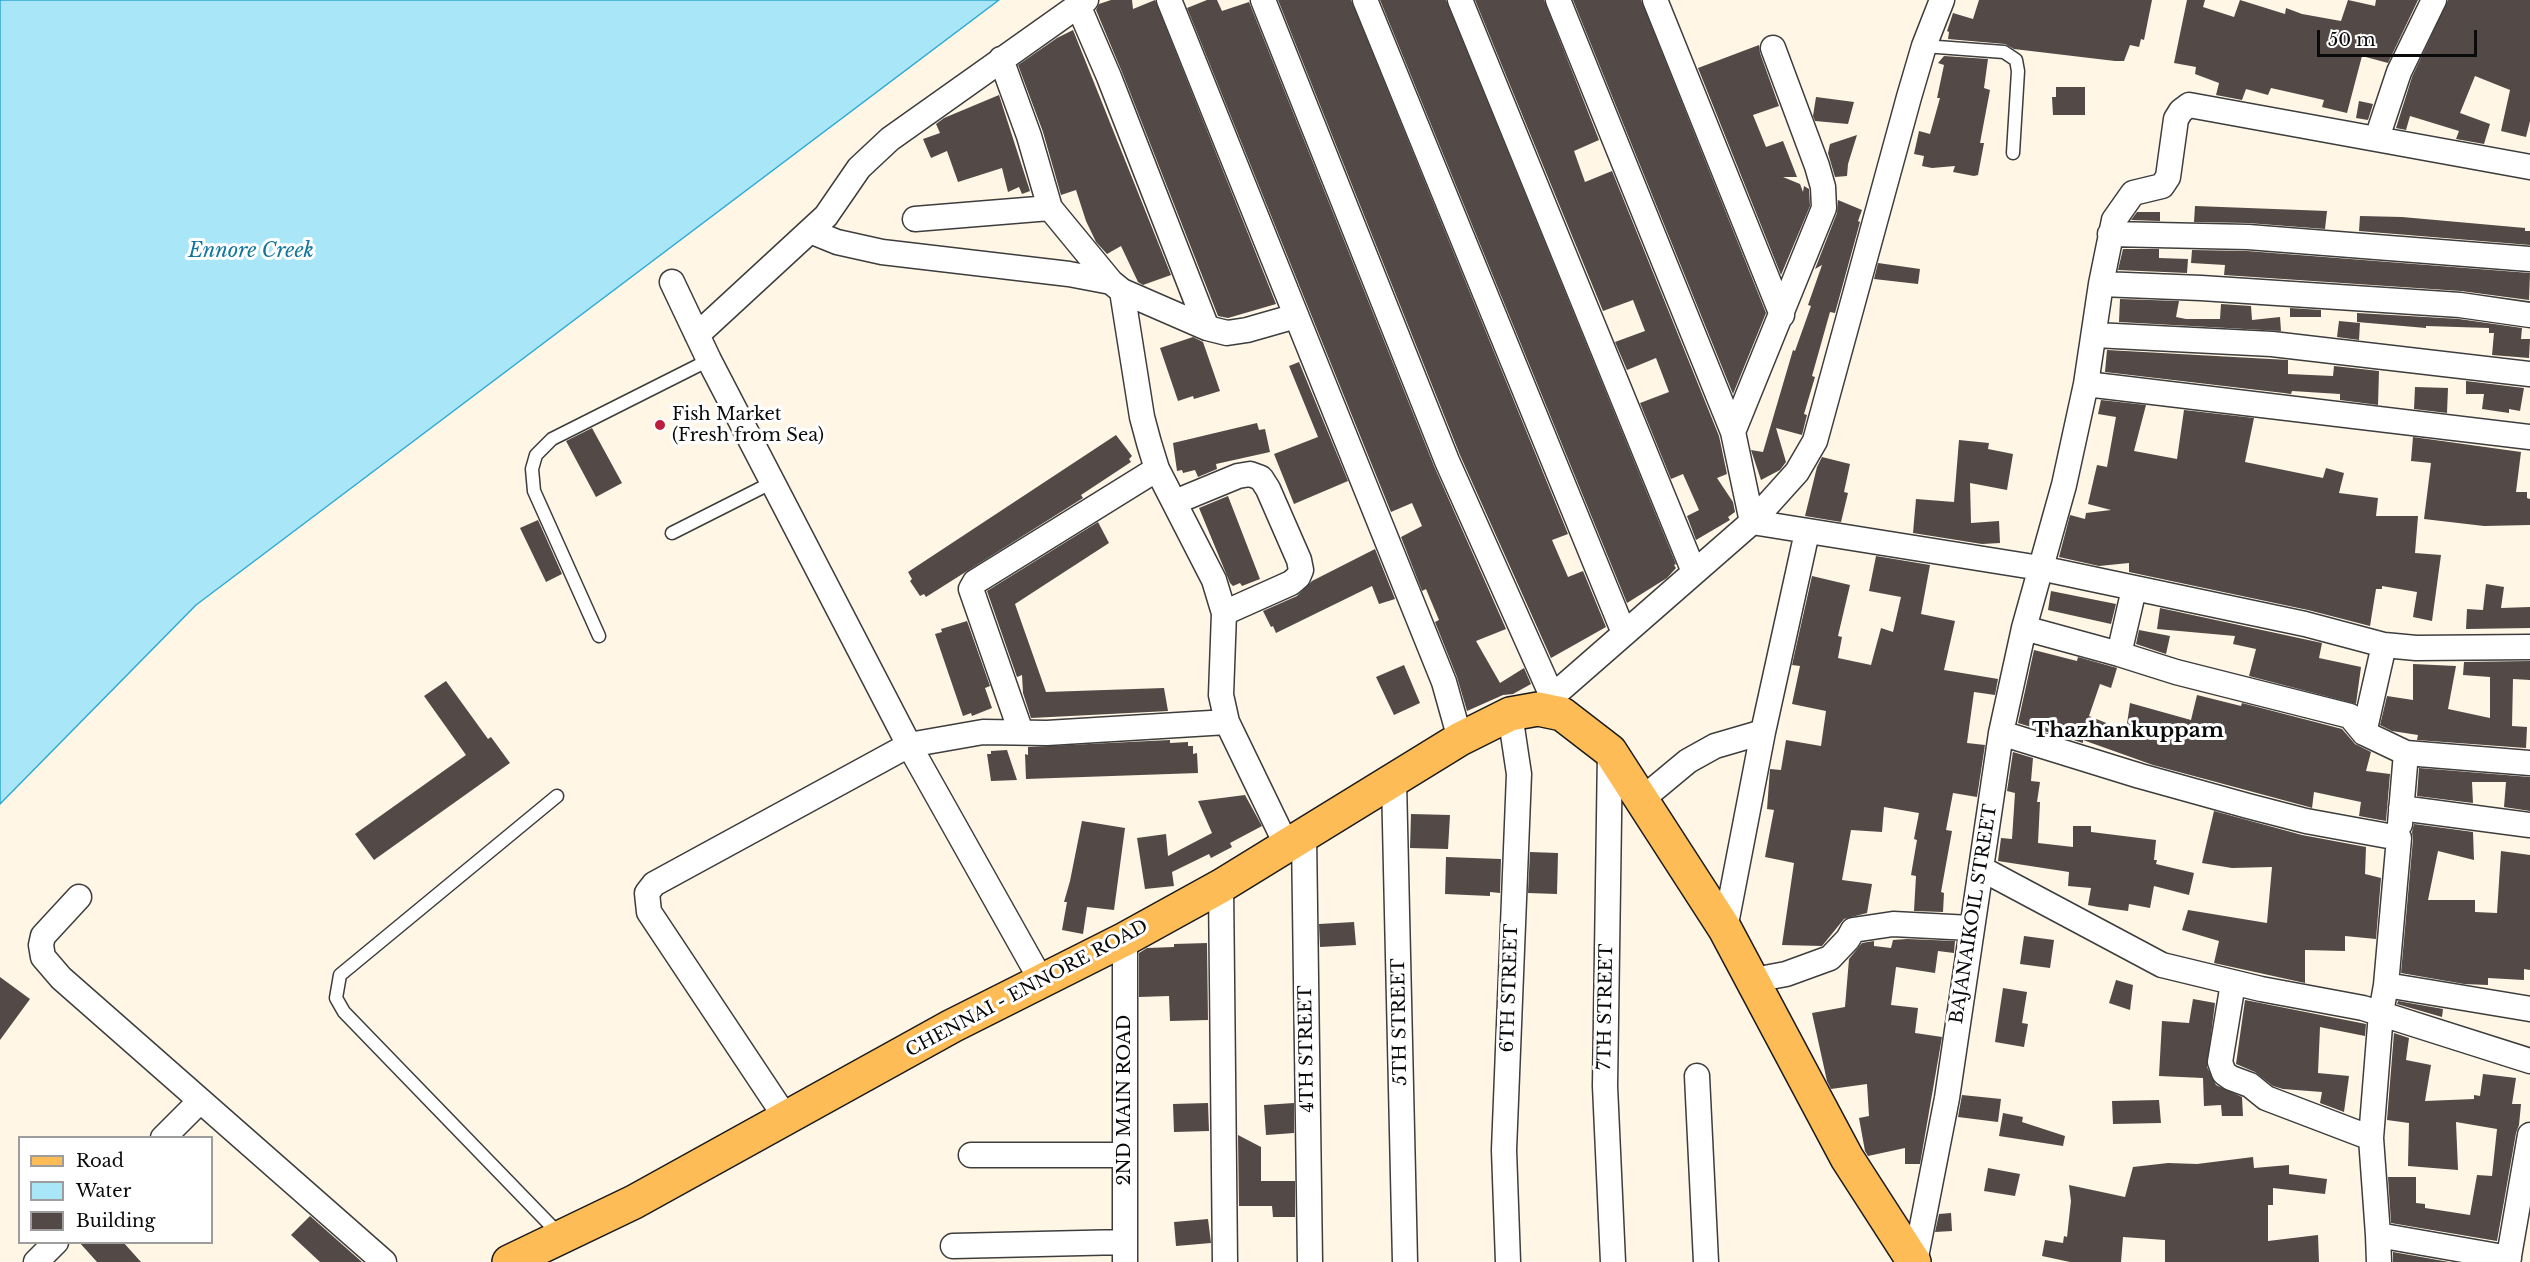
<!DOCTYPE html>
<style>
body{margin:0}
#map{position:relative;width:2530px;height:1262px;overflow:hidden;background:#fff6e6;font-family:"Libre Baskerville",serif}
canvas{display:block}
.legend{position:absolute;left:18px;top:1136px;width:195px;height:108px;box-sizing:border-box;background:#fff;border:2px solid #9d9d9d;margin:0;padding:8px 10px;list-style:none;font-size:18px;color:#0a0a0a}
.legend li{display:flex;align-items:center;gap:12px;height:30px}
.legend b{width:30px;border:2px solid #9d9d9d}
.scale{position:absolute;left:2317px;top:30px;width:160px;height:27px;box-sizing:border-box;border:3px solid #0a0a0a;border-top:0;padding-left:8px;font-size:18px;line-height:21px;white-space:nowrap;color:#0a0a0a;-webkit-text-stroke:4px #fff;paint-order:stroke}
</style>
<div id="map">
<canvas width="2530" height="1262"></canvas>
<ul class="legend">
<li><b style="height:8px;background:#febc57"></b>Road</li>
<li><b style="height:16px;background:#a9e7f8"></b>Water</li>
<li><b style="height:16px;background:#534946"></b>Building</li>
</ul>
<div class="scale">50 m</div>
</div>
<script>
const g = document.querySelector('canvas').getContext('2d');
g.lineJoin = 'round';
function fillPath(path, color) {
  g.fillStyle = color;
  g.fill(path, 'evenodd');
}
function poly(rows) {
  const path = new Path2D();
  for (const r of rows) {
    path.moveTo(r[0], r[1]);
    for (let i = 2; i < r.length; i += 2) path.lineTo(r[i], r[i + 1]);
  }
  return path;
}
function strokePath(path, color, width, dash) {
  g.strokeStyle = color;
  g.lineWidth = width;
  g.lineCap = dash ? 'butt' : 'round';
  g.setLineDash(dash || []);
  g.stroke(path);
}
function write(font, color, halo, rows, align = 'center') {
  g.font = font + ' "Libre Baskerville",serif';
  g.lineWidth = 6;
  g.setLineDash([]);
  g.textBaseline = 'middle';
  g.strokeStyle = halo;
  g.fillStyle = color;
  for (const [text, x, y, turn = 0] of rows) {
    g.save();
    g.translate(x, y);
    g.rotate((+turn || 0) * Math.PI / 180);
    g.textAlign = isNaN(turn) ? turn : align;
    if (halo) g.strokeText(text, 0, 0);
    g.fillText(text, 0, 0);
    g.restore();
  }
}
const water = poly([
 [0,0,999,0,196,605,0,804,0,0]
]);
const building = poly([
 [1111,0,1132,0,1133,9,1155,0,1276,304,1228,318,1218,316,1122,72,1096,10,1099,4],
 [1207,0,1217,0,1222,11,1249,2,1434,466,1506,629,1476,641,1500,683,1524,668,1531,684,1513,694,1503,695,1467,711,1457,677,1435,622,1439,620,1426,589,1422,591,1401,537,1422,526,1412,503,1391,512,1187,8],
 [1278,0,1351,0,1568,534,1552,540,1568,577,1583,571,1606,627,1551,658,1460,455],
 [1380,0,1446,0,1676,564,1674,565,1676,568,1667,578,1627,603],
 [1475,0,1544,0,1599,140,1574,151,1585,182,1612,171,1719,436,1727,474,1717,478,1733,502,1735,512,1728,517,1730,520,1696,540,1687,516,1699,510,1683,474,1671,479,1640,403,1669,392,1656,358,1627,370,1615,342,1645,331,1633,300,1603,311],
 [1573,0,1641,0,1766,313,1733,394],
 [1979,0,2152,0,2144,40,2141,39,2139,47,2130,45,2124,61,2115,61,2014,49,2005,44,1948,39,1949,32,1947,31,1953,13,1973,19],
 [2187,0,2205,0,2203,7,2234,17,2240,0,2285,14,2286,8,2302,14,2341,21,2348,0,2375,6,2376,0,2418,0,2388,63,2362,56,2347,113,2322,107,2324,100,2271,88,2268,95,2246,89,2242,100,2216,95,2219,83,2195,74,2196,67,2174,63],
 [2448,0,2530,0,2530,121,2526,137,2501,131,2510,90,2475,76,2460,113,2490,124,2484,144,2456,139,2459,131,2410,116,2406,130,2396,128,2412,77],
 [1073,30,1171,275,1143,285,1138,282,1121,246,1107,254,1096,242,1086,221,1076,190,1061,195,1043,132,1018,65,1057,38],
 [1759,45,1760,53,1779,106,1753,115,1766,147,1783,141,1797,177,1783,177,1800,184,1803,192,1804,186,1809,189,1810,206,1781,275,1698,68],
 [1944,56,1988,59,1984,88,1990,90,1980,143,1984,143,1978,175,1974,176,1953,172,1955,166,1932,168,1922,166,1924,156,1914,154,1919,131,1930,134,1940,98,1937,98,1944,65,1938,63],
 [2056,87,2085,87,2085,115,2053,115,2052,97,2056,97],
 [999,95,1030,191,1022,194,1019,187,1008,192,1002,168,958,182,947,151,931,158,923,139,940,133,936,124,944,118],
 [1816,97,1854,102,1848,124,1815,121,1813,116],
 [2359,101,2373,104,2368,120,2356,118],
 [1857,135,1848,164,1847,176,1835,177,1828,153,1830,144],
 [1838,200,1862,210,1858,221,1860,222,1835,313,1830,312,1812,376,1815,377,1804,414,1807,415,1802,435,1776,428,1786,462,1780,470,1761,480,1751,450,1763,452,1793,350,1795,351,1811,306,1808,305,1822,265,1815,269,1837,213],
 [2195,206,2327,211,2325,229,2248,223,2194,222],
 [2137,212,2160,212,2160,221,2131,220],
 [2360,216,2402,217,2525,228,2525,231,2530,231,2530,245,2359,231],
 [2123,249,2159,249,2159,258,2188,259,2187,273,2118,270],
 [2192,250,2247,251,2530,273,2529,300,2461,291,2224,275,2225,265,2191,263],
 [1878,263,1920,269,1918,284,1874,279],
 [2120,299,2179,301,2176,317,2186,319,2220,319,2221,304,2251,306,2252,320,2280,317,2281,331,2119,322],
 [2290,308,2321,310,2321,317,2290,317],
 [2357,313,2459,319,2522,328,2521,339,2530,339,2529,358,2492,355,2494,333,2489,333,2489,328,2426,326,2426,328,2357,322],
 [2339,321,2360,323,2359,340,2337,337],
 [1193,337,1203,342,1220,391,1194,399,1193,396,1178,401,1160,348],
 [2107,350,2288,360,2288,374,2333,376,2334,366,2379,371,2378,405,2340,400,2340,394,2292,391,2291,394,2284,393,2105,372],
 [1299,362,1348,481,1294,504,1274,454,1318,437,1289,366],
 [2466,381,2524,388,2520,411,2509,409,2509,413,2482,409,2484,394,2466,394],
 [2415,387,2448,388,2447,413,2414,409],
 [2101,400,2146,405,2134,451,2177,459,2184,410,2254,418,2245,462,2323,478,2326,468,2344,473,2339,493,2378,498,2376,516,2418,516,2415,553,2441,555,2432,621,2413,617,2417,592,2382,586,2382,589,2376,589,2370,626,2308,610,2129,572,2129,563,2099,566,2059,557,2070,515,2085,519,2086,513,2111,510,2088,504,2097,465,2107,467,2116,417,2098,414],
 [1257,423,1259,430,1265,429,1270,452,1216,464,1217,469,1198,477,1195,470,1183,473,1182,470,1177,471,1173,443],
 [592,428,622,483,596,497,566,441],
 [1116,435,1132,456,1129,459,1131,462,1081,495,1083,498,926,597,924,594,920,596,910,581,912,579,908,572],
 [2413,437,2521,452,2516,492,2527,492,2527,498,2530,499,2530,525,2484,526,2424,519,2431,463,2411,461],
 [1959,440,1989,443,1988,449,2013,454,2007,490,1970,483,1971,523,1999,521,2000,543,1982,544,1913,533,1916,499,1954,502],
 [1822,457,1850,464,1844,492,1848,493,1841,522,1805,516,1817,467],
 [1228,496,1260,579,1242,586,1240,583,1233,586,1230,583,1199,508],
 [538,520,562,574,546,582,520,528],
 [1098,522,1109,543,1015,604,1046,692,1164,688,1168,711,1031,718,1023,693,1022,675,1017,677,987,591],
 [1375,549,1395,599,1379,604,1372,586,1276,633,1273,626,1271,627,1263,611,1297,596,1312,581],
 [1876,556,1930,565,1921,614,1955,621,1944,670,1998,679,1995,695,1974,692,1967,743,1985,745,1977,797,1953,793,1946,830,1952,831,1941,892,1944,893,1943,912,1914,911,1916,876,1911,875,1917,840,1914,839,1919,813,1884,807,1882,832,1851,830,1842,880,1872,884,1867,913,1844,919,1822,946,1782,945,1794,863,1765,857,1774,810,1767,809,1770,769,1781,770,1786,740,1821,746,1826,711,1792,704,1800,666,1792,665,1812,576,1850,585,1838,636,1842,637,1838,658,1871,665,1881,628,1893,632,1901,597,1869,591],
 [2486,584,2504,587,2501,608,2530,607,2530,628,2466,629,2467,609,2483,610],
 [2051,591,2116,604,2111,624,2048,610],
 [2160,608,2322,643,2319,658,2361,667,2356,704,2249,676,2256,649,2233,644,2235,636,2157,629],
 [967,621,990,686,985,688,992,708,972,716,971,713,963,716,935,634,942,632,941,629],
 [2139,630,2170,636,2166,654,2136,644],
 [2034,650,2077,661,2078,657,2117,668,2111,688,2100,684,2089,716,2126,731,2130,703,2191,720,2197,695,2241,706,2242,703,2342,729,2355,744,2371,752,2366,771,2390,774,2386,821,2359,816,2361,802,2314,792,2312,808,2309,807,2153,765,2083,740,2083,743,2018,723],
 [2530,661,2530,680,2513,679,2512,726,2527,727,2526,748,2417,740,2418,735,2392,731,2380,725,2387,696,2413,700,2413,664,2456,666,2448,709,2490,718,2490,677,2463,675,2464,662],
 [1404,665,1420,703,1394,715,1376,677],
 [446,681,488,739,491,737,510,763,374,860,355,834,466,755,424,696],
 [1170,740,1170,743,1188,742,1188,746,1193,746,1193,754,1197,753,1198,773,1026,779,1025,754,1028,755,1028,747],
 [1007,750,1017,780,991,781,987,754,991,754,991,751],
 [2013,752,2033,758,2031,781,2040,782,2037,802,2040,802,2038,843,2073,847,2073,826,2091,826,2091,832,2156,840,2154,860,2157,860,2156,864,2194,873,2189,895,2154,886,2150,908,2129,904,2128,911,2098,907,2088,905,2091,888,2068,886,2069,872,1998,861,2001,838,2012,839,2015,793,2007,791],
 [2419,768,2530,777,2530,811,2504,807,2506,782,2472,782,2473,803,2417,796],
 [1245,795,1262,826,1230,843,1232,847,1211,858,1209,854,1172,872,1174,886,1145,889,1137,838,1166,834,1168,856,1212,833,1198,801],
 [2214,811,2302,835,2366,847,2365,874,2381,878,2376,939,2345,936,2345,951,2305,950,2305,983,2214,963,2219,941,2182,930,2188,910,2267,923,2272,867,2232,868,2202,863],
 [1411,814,1450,815,1448,849,1410,848],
 [1082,821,1125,828,1114,910,1087,907,1083,934,1062,930,1067,902,1064,902,1070,881],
 [2414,824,2473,832,2474,860,2438,851,2428,900,2475,900,2475,912,2497,913,2501,851,2530,855,2530,970,2524,969,2524,980,2488,978,2488,985,2464,984,2401,973,2413,839,2412,832],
 [1530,852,1558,853,1557,894,1528,893],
 [1446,857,1501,859,1500,893,1490,892,1490,896,1445,894],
 [1354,922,1356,945,1320,947,1319,924],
 [2024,936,2054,940,2050,968,2020,964],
 [1907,939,1955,941,1954,953,1938,951,1935,973,1896,967,1891,1005,1918,1008,1915,1033,1942,1037,1920,1164,1905,1164,1905,1148,1868,1156,1865,1151,1859,1118,1869,1116,1867,1084,1831,1089,1827,1081,1812,1013,1845,1007,1849,959,1862,943,1874,941,1874,946,1891,948,1893,940],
 [1207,943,1208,1020,1170,1021,1169,996,1139,997,1139,953,1147,948,1174,947,1174,944],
 [0,977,30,999,0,1040],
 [2116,980,2133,985,2130,1010,2109,1003],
 [2003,988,2027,992,2022,1023,2028,1024,2024,1047,1995,1042],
 [2193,999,2215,1003,2207,1067,2216,1085,2242,1097,2243,1116,2222,1116,2221,1105,2204,1106,2203,1078,2159,1076,2162,1021,2189,1023],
 [2245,1000,2366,1024,2365,1036,2320,1027,2318,1073,2349,1076,2344,1112,2320,1103,2322,1092,2283,1089,2273,1086,2255,1072,2236,1064],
 [2398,1001,2443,1009,2442,1017,2397,1004],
 [2394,1033,2409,1038,2406,1060,2431,1065,2425,1101,2474,1099,2474,1095,2480,1096,2483,1074,2516,1078,2512,1104,2521,1104,2519,1125,2516,1133,2497,1241,2391,1223,2388,1177,2416,1177,2416,1203,2425,1204,2425,1208,2470,1215,2477,1175,2492,1176,2497,1129,2456,1122,2458,1170,2408,1166,2409,1123,2387,1120],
 [1962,1095,2001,1099,1998,1122,1958,1117],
 [2159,1100,2161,1123,2113,1124,2112,1101],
 [1208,1103,1209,1131,1174,1132,1173,1104],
 [1294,1103,1294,1133,1266,1135,1264,1105],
 [2003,1113,2023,1117,2022,1122,2065,1136,2063,1146,1999,1136],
 [1238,1135,1261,1147,1261,1181,1295,1181,1295,1217,1273,1217,1272,1206,1239,1206],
 [2253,1157,2254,1168,2289,1165,2289,1174,2327,1179,2325,1194,2273,1188,2273,1205,2268,1205,2268,1241,2318,1235,2319,1262,2165,1262,2165,1240,2123,1237,2121,1262,2070,1262,2042,1256,2045,1240,2063,1243,2064,1236,2067,1237,2071,1201,2069,1185,2125,1197,2133,1167,2168,1163,2197,1164],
 [1988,1168,2020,1174,2015,1196,1984,1191],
 [1951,1213,1952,1231,1935,1232,1939,1214],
 [310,1216,362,1262,320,1262,291,1235],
 [1208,1219,1211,1243,1176,1246,1174,1222],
 [79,1242,123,1242,141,1262,97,1262],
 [2393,1252,2449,1262,2393,1262]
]);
const lane = poly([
 [1924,46,2004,52,2016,60,2018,71,2013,153],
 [672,533,773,482],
 [599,636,534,491,532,469,536,455,552,439,709,360],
 [557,796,340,975,336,998,344,1012,559,1234]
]);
const street = poly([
 [1169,0,1444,682,1460,739],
 [1263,0,1447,461,1552,696],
 [1365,0,1624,633],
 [1460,0,1694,572],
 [1558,0,1733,432,1752,522,2040,568,2305,624,2384,645,2416,648,2530,647],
 [1655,0,1782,315],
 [1078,5,1109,77,1207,328],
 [1001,59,1029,136,1050,208],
 [2377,138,2399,72,2434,0],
 [915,219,1050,208,1111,282],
 [810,231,837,242,882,252,1069,274,1111,282,1122,291,1207,328,1227,333,1247,330,1296,316],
 [2110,234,2248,237,2530,259],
 [672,282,709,360,909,745,1041,980],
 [2101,284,2201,288,2460,305,2530,315],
 [1122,291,1142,417,1149,443,1157,469,1214,580,1224,613,1221,695,1227,722,1287,846],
 [697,335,826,216,859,168,890,139,1086,0],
 [2095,335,2272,344,2530,374],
 [2086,384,2530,437],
 [1733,432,1824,208,1823,187,1817,166,1773,48],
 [1175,502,1238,476,1250,474,1261,478,1268,489,1299,560,1301,570,1298,577,1291,583,1224,613],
 [2024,628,2119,654,2176,672,2350,716,2364,733,2406,753,2530,763],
 [2119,654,2134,589],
 [1538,709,1752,522,1797,472,1815,441,1909,97,1924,46,1942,0],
 [1021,732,971,589,975,582,1157,469],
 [2001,733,2140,776,2248,806,2306,821,2399,838,2386,985,2381,1013,2371,1138,2378,1235,2509,1258],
 [2364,733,2384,645],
 [1610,751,1605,1086,1613,1262],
 [1394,781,1405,1262],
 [1641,800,1688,761,1715,746,1763,732],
 [2401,808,2530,825],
 [2400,824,2406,753],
 [1304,836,1310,1262],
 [1982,869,2162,965,2261,989,2363,1008,2530,1061],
 [1221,886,1225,1262],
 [79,897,43,936,41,945,43,957,61,978,384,1262],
 [1725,929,1763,732,1807,532],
 [1125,939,1125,1262],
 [1754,980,1786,974,1830,958,1848,939,1853,930,1893,924,1971,928],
 [2233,983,2220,1062,2224,1073,2231,1078,2250,1085,2266,1098,2371,1138],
 [2386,985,2530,1009],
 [1697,1076,1706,1262],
 [786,1118,649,912,647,893,654,884,909,745,983,732,1047,733,1227,722],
 [163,1138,200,1101],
 [971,1155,1125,1155],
 [2378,1235,2379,1262],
 [953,1246,1125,1242],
 [36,1262,56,1242],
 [1508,1262,1504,1150,1519,774,1510,714],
 [1915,1262,1947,1098,2001,733,2024,628,2064,485,2086,384,2101,284,2114,220,2133,193,2162,186,2168,177,2176,119,2181,111,2189,105,2530,167],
 [2508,1262,2530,1135]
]);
const primary = poly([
 [509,1262,634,1202,952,1026,1125,939,1221,886,1460,739,1510,714,1538,709,1562,714,1610,751,1725,929,1847,1158,1914,1262]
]);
const markers = [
 [660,425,6,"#bd1e3e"]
];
const poiNames = [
 ["Fish Market",672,415],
 ["(Fresh from Sea)",672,436]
];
const streetNames = [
 ["BAJANAIKOIL STREET",1974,914,-81],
 ["6TH STREET",1510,988,-88],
 ["CHENNAI - ENNORE ROAD",1027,989,-28],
 ["7TH STREET",1606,1007,-89],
 ["5TH STREET",1400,1022,-91],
 ["4TH STREET",1307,1049,-91],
 ["2ND MAIN ROAD",1125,1100,-90]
];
const waterNames = [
 ["Ennore Creek",251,251]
];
const quarterNames = [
 ["Thazhankuppam",2128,731]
];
fillPath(water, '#a9e7f8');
strokePath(water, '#2eaad2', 1.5);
fillPath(building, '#534946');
strokePath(lane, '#3d3d3d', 15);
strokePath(street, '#3d3d3d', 27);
strokePath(primary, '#1b1b1b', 36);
strokePath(lane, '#fff', 12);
strokePath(street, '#fff', 24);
strokePath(primary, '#febc57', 33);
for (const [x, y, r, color] of markers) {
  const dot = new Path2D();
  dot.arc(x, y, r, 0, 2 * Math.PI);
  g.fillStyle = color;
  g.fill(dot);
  strokePath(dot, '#fff', 2);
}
write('18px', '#0a0a0a', '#fff', poiNames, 'left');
write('18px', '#0a0a0a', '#fff', streetNames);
write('italic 20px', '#10769e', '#fff', waterNames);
write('bold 21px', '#0a0a0a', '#fff', quarterNames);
</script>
